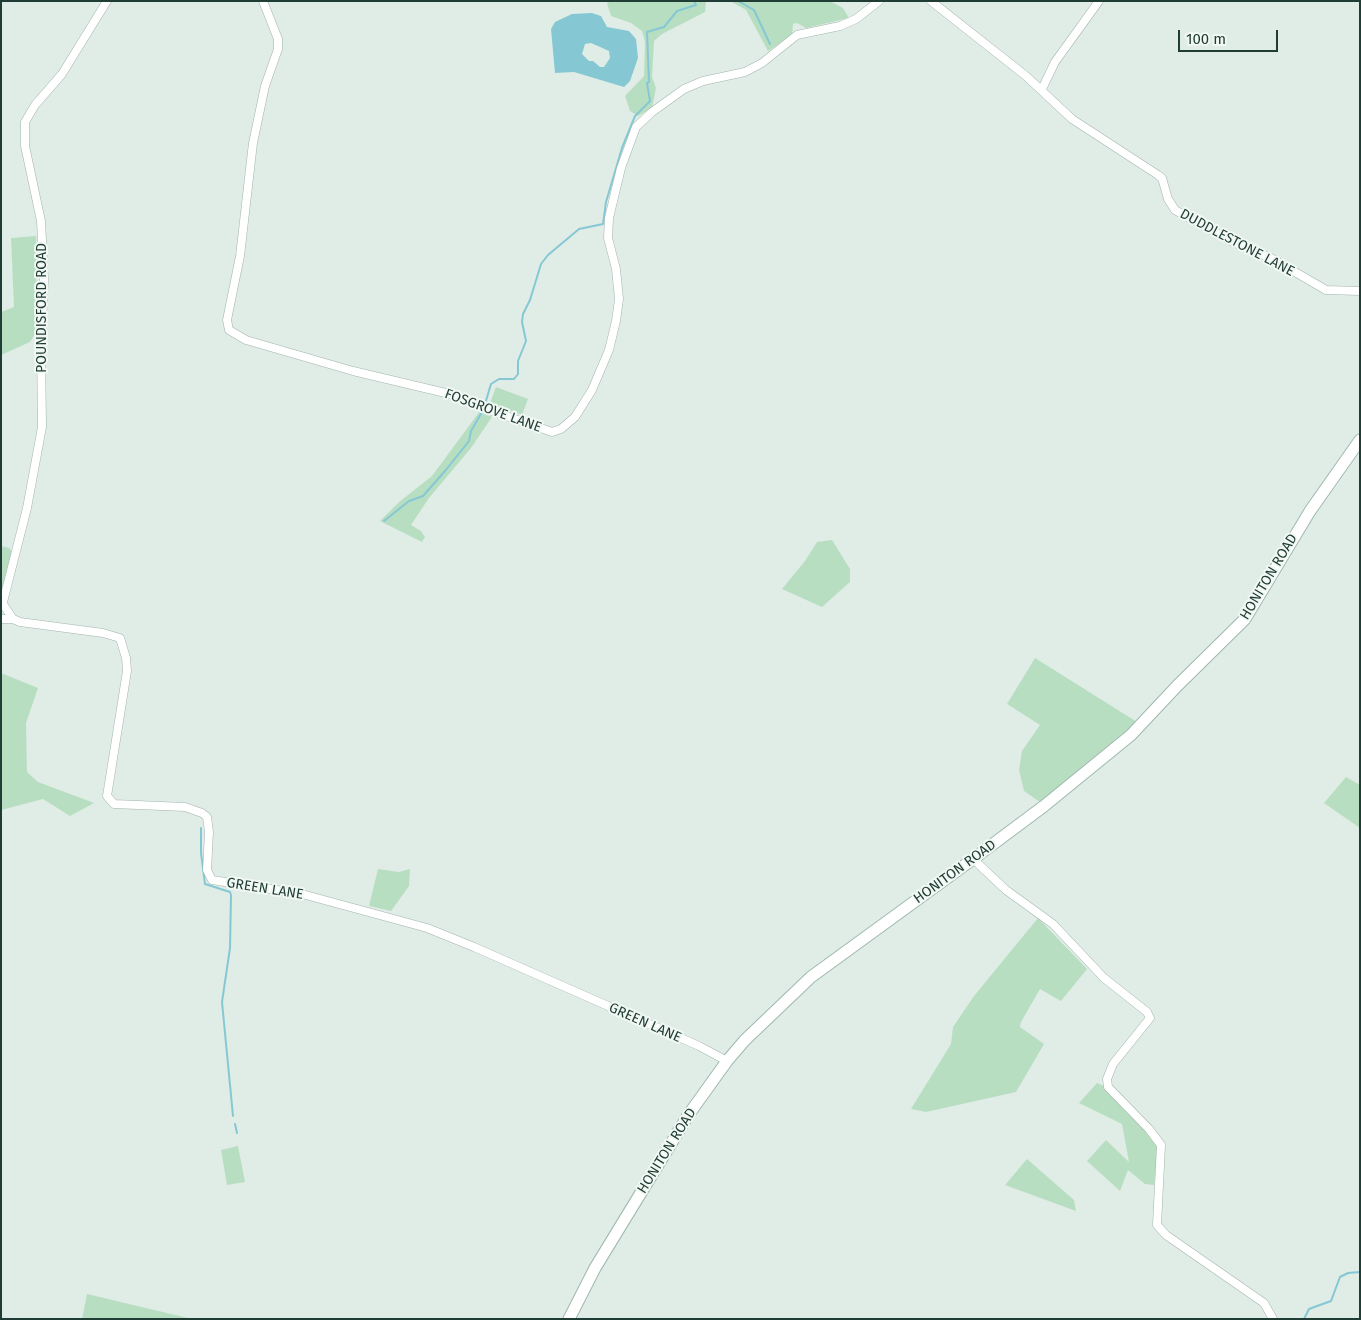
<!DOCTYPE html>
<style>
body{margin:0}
#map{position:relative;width:1361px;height:1320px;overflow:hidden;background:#e0ece6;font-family:"Fira Sans",sans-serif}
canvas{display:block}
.frame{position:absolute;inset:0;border:2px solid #203d35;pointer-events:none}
.scale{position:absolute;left:1178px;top:30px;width:100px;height:22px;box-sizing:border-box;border:2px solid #203d35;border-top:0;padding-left:6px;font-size:15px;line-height:18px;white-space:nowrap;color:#203d35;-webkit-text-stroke:4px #f1f8f4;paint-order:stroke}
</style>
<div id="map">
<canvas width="1361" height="1320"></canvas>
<div class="frame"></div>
<div class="scale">100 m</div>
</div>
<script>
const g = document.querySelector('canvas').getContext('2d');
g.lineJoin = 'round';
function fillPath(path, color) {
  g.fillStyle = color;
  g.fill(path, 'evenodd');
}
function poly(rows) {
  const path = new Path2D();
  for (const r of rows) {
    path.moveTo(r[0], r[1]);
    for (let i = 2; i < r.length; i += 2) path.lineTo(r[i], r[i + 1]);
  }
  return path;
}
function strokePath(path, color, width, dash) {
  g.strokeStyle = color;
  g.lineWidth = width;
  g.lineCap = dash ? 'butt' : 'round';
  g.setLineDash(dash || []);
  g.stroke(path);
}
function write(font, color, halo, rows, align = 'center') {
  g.font = font + ' "Fira Sans",sans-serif';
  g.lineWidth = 4;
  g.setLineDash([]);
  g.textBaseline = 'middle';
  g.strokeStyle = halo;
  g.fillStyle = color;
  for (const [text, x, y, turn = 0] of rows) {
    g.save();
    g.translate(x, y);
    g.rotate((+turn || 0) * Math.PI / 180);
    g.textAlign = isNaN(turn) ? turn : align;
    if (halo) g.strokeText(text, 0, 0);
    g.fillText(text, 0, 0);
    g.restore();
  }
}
const green = poly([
 [610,1,706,1,705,12,662,34,654,41,652,77,656,88,652,108,638,116,630,111,625,96,644,76,645,42,642,31,631,23,611,16,607,3],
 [730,1,830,1,843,8,849,18,806,28,797,23,793,24,792,35,768,51,746,10],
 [36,236,37,331,30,342,1,355,1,312,14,307,11,238],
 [496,387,528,399,522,415,490,403],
 [480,411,492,417,471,448,429,498,411,525,421,531,425,537,422,542,380,521,399,502,432,476],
 [832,540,850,569,850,582,822,607,782,589,805,561,817,542],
 [1,546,9,548,13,553,1,601],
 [1035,658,1137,722,1040,802,1024,791,1019,770,1022,751,1040,725,1007,704],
 [1,673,38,688,26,723,27,772,38,782,94,803,70,816,43,799,1,810],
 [1346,777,1360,785,1360,828,1324,803],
 [378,869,399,872,410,869,409,886,391,911,369,906],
 [1038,918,1087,969,1061,1001,1040,989,1021,1022,1020,1027,1044,1044,1016,1092,926,1112,911,1109,951,1044,953,1027,974,996],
 [1097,1083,1104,1086,1158,1145,1154,1185,1145,1184,1128,1170,1120,1191,1087,1161,1106,1140,1129,1162,1122,1124,1079,1103],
 [238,1146,245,1182,227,1185,221,1150],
 [1027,1159,1074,1200,1076,1211,1005,1185],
 [87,1294,192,1319,82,1319]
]);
const water = poly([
 [592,13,601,16,607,27,629,31,636,39,638,58,630,81,624,87,574,72,555,73,551,29,555,22,572,14],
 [591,43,609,51,610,58,604,67,600,67,593,61,589,61,582,54,585,44]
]);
const stream = poly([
 [738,1,754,10,770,44],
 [485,404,491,384,499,379,514,379,518,374,518,361,526,341,522,322,523,314,530,300,541,264,548,255,579,229,603,224,606,202,622,148,635,116,650,101,647,83,649,82,647,32,664,27,677,11,696,5,694,1],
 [384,521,409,501,423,496,445,471,469,441,471,431,482,412],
 [201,828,201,853,205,884,230,892,231,895,230,948,222,1002,233,1116],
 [235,1124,237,1133],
 [1304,1319,1309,1309,1331,1301,1340,1277,1348,1273,1360,1272]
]);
const street = poly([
 [263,1,278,39,278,49,265,86,253,143,240,256,227,320,229,330,246,340,353,371,454,395,492,411,552,432,561,429,575,417,592,390,609,350,616,321,619,299,616,269,608,238,609,218,621,168,636,127,652,112,684,89,703,81,745,72,762,63,797,35,840,26,856,19,879,1],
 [931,1,1026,76,1072,119,1158,175,1162,178,1168,199,1175,210,1233,242,1271,258,1326,290,1360,291],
 [1042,89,1055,62,1099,1],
 [3,604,13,619,20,622,103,633,120,638,126,658,127,671,107,796,114,804,185,807,202,813,207,817,209,832,207,870,212,880,302,894,427,928,474,947,699,1046,727,1061],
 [2,606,27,508,42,427,41,346,44,280,41,221,25,146,25,122,35,105,62,74,107,1],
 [1,619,13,619],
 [973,859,1006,890,1053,924,1104,978,1147,1012,1150,1018,1113,1064,1107,1079,1108,1087,1149,1129,1161,1145,1157,1225,1166,1235,1264,1303,1273,1319]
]);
const secondary = poly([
 [569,1319,595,1268,689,1114,727,1061,745,1040,811,977,973,859,1044,806,1131,735,1177,686,1245,619,1310,511,1360,440]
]);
const streetNames = [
 ["DUDDLESTONE LANE",1237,243,28],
 ["POUNDISFORD ROAD",42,308,-90],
 ["FOSGROVE LANE",493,411,20],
 ["HONITON ROAD",1269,577,-59],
 ["HONITON ROAD",955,872,-36],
 ["GREEN LANE",265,889,9],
 ["GREEN LANE",645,1023,24],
 ["HONITON ROAD",667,1151,-58]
];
fillPath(green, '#b8dec2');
fillPath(water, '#85c8d4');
strokePath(stream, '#85c8d4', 2);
strokePath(street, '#a3b4ad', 9);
strokePath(secondary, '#9eb8af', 13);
strokePath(street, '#fff', 8);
strokePath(secondary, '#fff', 11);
write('14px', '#203d35', '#f1f8f4', streetNames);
</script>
